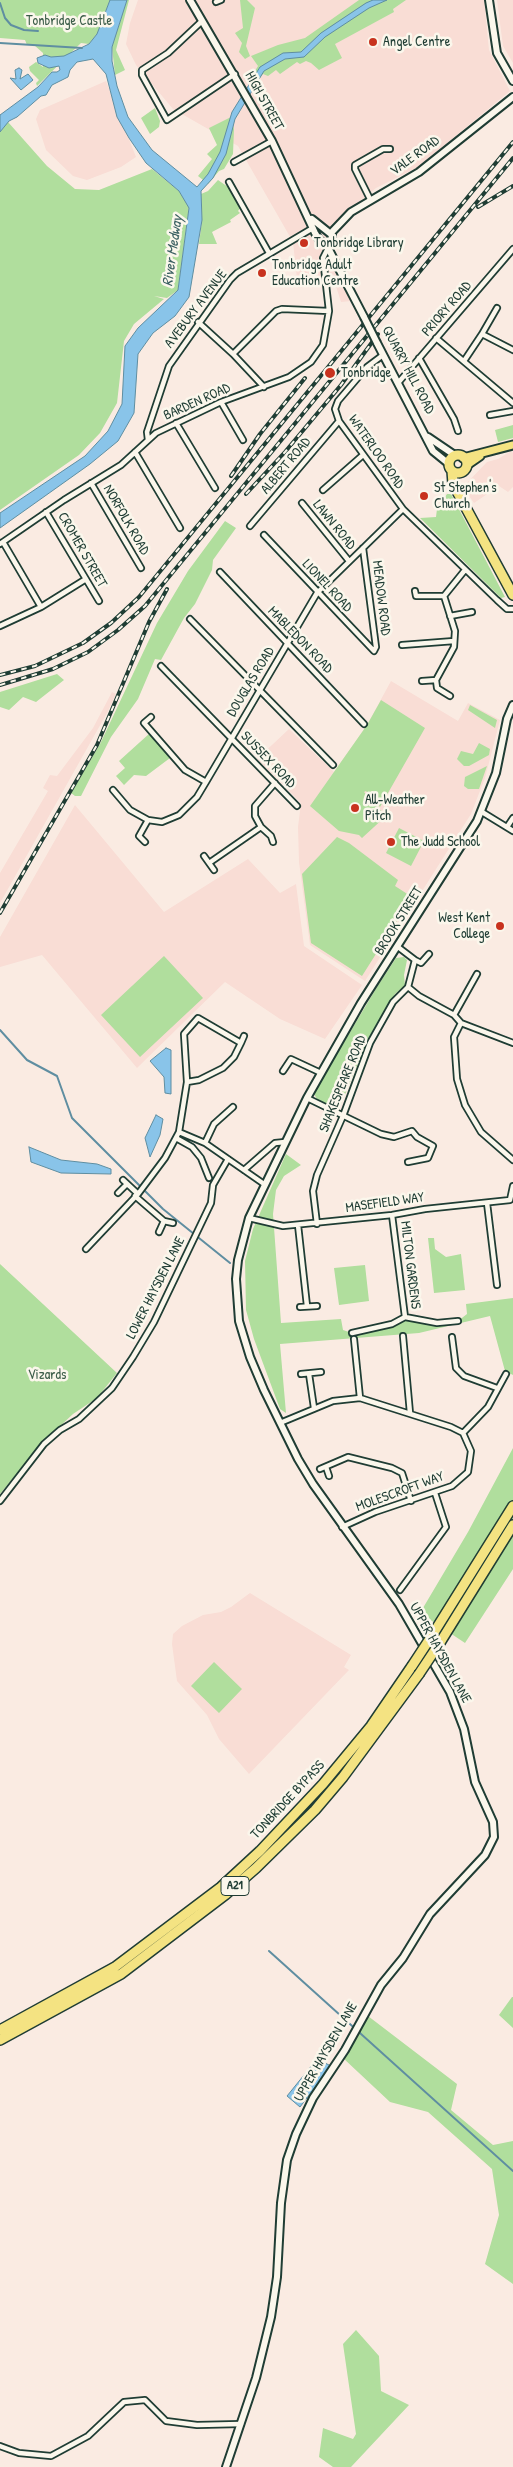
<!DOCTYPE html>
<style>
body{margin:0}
canvas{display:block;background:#faebe2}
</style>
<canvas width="513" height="2467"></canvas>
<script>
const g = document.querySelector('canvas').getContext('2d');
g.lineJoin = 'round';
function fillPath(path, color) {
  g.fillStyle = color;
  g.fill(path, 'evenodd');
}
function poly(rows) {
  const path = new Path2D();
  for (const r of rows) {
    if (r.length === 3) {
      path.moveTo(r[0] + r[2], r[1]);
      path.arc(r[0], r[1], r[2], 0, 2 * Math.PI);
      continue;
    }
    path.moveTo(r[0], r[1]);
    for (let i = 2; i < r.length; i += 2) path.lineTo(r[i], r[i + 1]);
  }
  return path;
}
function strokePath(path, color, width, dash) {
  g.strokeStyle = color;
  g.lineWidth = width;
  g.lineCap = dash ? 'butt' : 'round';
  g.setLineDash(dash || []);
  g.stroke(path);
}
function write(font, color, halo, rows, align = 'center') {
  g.font = font + ' "Patrick Hand",sans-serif';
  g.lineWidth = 5;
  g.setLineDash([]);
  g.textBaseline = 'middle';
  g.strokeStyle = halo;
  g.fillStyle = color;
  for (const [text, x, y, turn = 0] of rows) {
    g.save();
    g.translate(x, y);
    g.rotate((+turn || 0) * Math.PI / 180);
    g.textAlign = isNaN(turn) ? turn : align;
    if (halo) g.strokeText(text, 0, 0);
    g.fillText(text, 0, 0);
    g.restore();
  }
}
const built = poly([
 [138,0,484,0,489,50,510,91,418,167,376,188,332,224,335,230,333,252,328,255,351,301,341,302,335,283,298,288,293,242,238,146,173,109,136,65,126,44,130,23],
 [497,0,513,0,513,63,503,46],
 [106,81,136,157,121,167,87,180,73,176,46,150,36,119,40,110],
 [511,451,513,453,513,487,508,492,499,486,474,503,463,487,487,462,498,459],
 [391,681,458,721,468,703,500,720,485,778,471,814,365,981,310,945,299,862,298,827,301,803,257,759,289,729,334,772,367,725],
 [112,692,116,694,107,713,0,903,0,873,48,791,43,788,50,775,57,776,93,728],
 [75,805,164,912,248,859,280,893,296,884,304,946,362,985,325,1039,280,1019,225,982,137,1068,42,955,0,967,0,937],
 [250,1593,351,1655,344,1667,349,1670,249,1774,219,1739,207,1715,177,1681,172,1644,173,1634,182,1626,203,1615,221,1612,231,1607]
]);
const green = poly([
 [0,0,110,0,97,34,89,44,81,43,37,86,36,83,39,80,30,71,29,67,36,62,43,67,43,53,34,45,27,45,25,40,0,38],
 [127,0,129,0,116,50,125,70,115,75,112,47],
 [240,0,247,0,255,8,246,46,250,56,245,59,239,52,242,43,235,33,243,28],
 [359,0,406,0,393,9,394,12,335,44,342,58,319,70,311,63,306,61,300,64,297,62,280,74,276,70,268,76,263,74,259,79,250,79,258,66,251,56,278,45,305,38],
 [155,108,160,121,159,127,150,134,141,118],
 [231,117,234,129,233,154,224,169,219,171,208,184,198,176,212,159,207,154,217,145,209,128],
 [8,122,47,166,75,189,99,190,152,169,179,191,189,207,178,290,167,298,154,296,164,299,134,324,124,341,117,403,100,433,79,455,0,510,0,126],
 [218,180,228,187,241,207,238,211,240,213,230,220,231,222,212,232,217,244,199,244,202,220,201,194,208,191],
 [513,425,513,438,498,442,495,430],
 [447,494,451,494,505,597,501,598,420,518,436,517,437,509],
 [225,521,236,528,213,560,212,570,195,604,184,618,161,660,155,659,138,699,111,737,81,796,75,796,71,793,100,744,157,623,188,571],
 [57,674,64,680,36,702,23,697,9,710,0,707,0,692],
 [381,700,425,728,380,807,366,791,364,792,386,816,362,838,359,835,339,831,310,806,367,725],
 [470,705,497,720,495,728,468,710],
 [150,733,170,758,146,776,134,775,124,785,116,776,125,768,119,761],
 [479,743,490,749,489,755,469,766,464,766,457,759,461,751,473,754],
 [487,766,479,789,468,789,464,786,465,777],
 [399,828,424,841,411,866,386,853],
 [337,837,349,843,398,880,395,886,412,897,362,976,311,943,302,874],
 [164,956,203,998,140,1057,101,1015],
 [404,957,407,960,404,975,405,985,395,994,369,1037,341,1104,332,1107,324,1104,317,1099,314,1094,316,1089,377,987,396,958],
 [286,1154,301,1165,284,1176,276,1190,273,1214,281,1323,341,1319,343,1330,352,1333,407,1319,437,1323,458,1321,467,1314,466,1304,513,1298,513,1375,505,1371,490,1316,419,1333,280,1344,286,1413,280,1409,254,1339,246,1310,245,1261,253,1229],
 [428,1238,434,1238,435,1249,446,1257,461,1254,465,1290,434,1293],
 [0,1264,117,1373,97,1398,73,1414,41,1444,0,1494],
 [365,1265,369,1301,339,1305,334,1268],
 [513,1448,513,1569,465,1643,420,1613,468,1532],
 [214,1662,242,1689,219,1713,191,1686],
 [512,1997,513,1997,513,2028,499,2015],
 [368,2016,457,2084,451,2110,493,2145,513,2141,513,2284,485,2264,499,2215,492,2169,428,2112,390,2102,343,2058],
 [356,2330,379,2356,381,2391,409,2405,351,2467,333,2467,319,2457,323,2428,353,2439,356,2434,343,2344]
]);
const water = poly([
 [110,0,127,0,112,47,112,61,117,86,128,117,152,150,197,187,208,174,220,152,232,112,260,67,283,53,301,52,321,33,366,3,373,0,387,0,369,8,325,37,304,57,285,59,264,71,235,119,226,154,213,178,201,191,202,220,189,297,175,316,153,333,138,354,134,413,118,441,90,464,0,528,0,513,85,456,108,431,122,404,125,346,138,328,178,290,189,208,179,191,146,163,129,138,117,117,106,74,93,59,77,62,70,70,68,77,52,85,46,95,41,96,17,117,9,121,0,132,0,115,38,87,52,72,57,72,60,70,59,66,49,68,38,63,37,58,45,55,51,57,64,56,89,44,97,34,110,0],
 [19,68,22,70,20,79,28,74,33,80,21,90,10,78,16,79,15,70,19,68],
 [166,1048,171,1050,171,1094,165,1093,164,1077,150,1061,166,1048],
 [156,1115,163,1119,160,1135,150,1157,145,1138,156,1115],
 [29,1147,61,1160,97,1164,111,1169,111,1174,61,1173,31,1162,29,1147],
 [317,2059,331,2066,300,2107,287,2096,317,2059]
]);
const stream = poly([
 [0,3,5,18,11,25,24,30,38,31],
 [0,43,82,48],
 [0,1030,27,1060,57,1076,72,1118,163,1209,230,1263],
 [269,1951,513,2171]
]);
const street = poly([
 [216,2,221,0],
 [202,21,168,53,142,70,142,75,167,120,235,74],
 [234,162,272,141],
 [229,182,269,253],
 [370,199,355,169,355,165,383,149,390,149],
 [198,322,233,354,264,387],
 [482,334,497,308],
 [436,338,513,403],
 [233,354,276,311,282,309,329,311],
 [383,355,367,367,338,401,335,409,339,421,403,509,497,600,507,609,513,609],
 [419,358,454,419,458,431],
 [464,361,482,334,513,350],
 [398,383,513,249],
 [221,402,243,440],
 [490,415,513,411],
 [176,423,215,488],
 [148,440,147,432,169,366,230,280,237,273,313,228],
 [135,452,180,528],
 [91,483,141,568],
 [323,490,363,455],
 [302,503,349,561],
 [46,512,99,601],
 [250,526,339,421],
 [264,535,374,651,376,647,363,548],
 [3,542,41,607],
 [0,544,64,500,121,465,156,433,221,402,289,377,311,362,323,345,329,311,323,258,328,248],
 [220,572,364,724],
 [415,591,416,596,444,596],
 [450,616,472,612],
 [190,619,333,765],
 [0,626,41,607,86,579],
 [402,645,454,641],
 [161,666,297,806],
 [422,681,436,680],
 [450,696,437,688,436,680,454,647,455,631,444,596,465,570],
 [151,717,144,723,185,770,206,782],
 [113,790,130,810,148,820,162,822,179,815,197,797,206,782,317,593,403,509],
 [482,812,513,831],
 [261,827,271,836,273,842],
 [507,827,513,818],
 [145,842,139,836,148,820],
 [204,856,209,863,261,827,255,816,255,806,275,783],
 [209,863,214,870],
 [415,960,421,963,429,954],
 [408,987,419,996,454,1015,461,1023,454,1037,457,1079,465,1105,481,1132,513,1160],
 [454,1015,477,974],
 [461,1023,513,1043],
 [241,1043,244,1036],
 [283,1071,291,1059,321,1073],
 [307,1098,381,1134,394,1137,412,1131,417,1137,433,1146,428,1158,408,1162],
 [179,1132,205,1143,264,1184],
 [176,1138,192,1147,201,1158,209,1178],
 [205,1143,214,1124,233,1107],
 [244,1170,275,1143,285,1142],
 [123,1180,138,1194],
 [118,1193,127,1184],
 [135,1196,164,1221,173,1223],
 [487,1203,497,1285],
 [392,1215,405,1317],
 [249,1218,283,1226,392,1215,425,1209,510,1200,513,1186],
 [317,1224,313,1191,317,1175,343,1116,370,1043,393,1002,408,987,415,960,398,947],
 [298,1225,307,1306],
 [159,1232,164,1221],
 [86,1249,138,1194,165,1158,179,1132,187,1082,184,1034,198,1018,241,1043,234,1057,223,1068,199,1080,187,1082],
 [300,1307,317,1306],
 [352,1333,392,1324,405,1317,437,1323,458,1321],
 [403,1336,410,1413],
 [452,1337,456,1368,464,1376,497,1388],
 [354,1339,360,1398],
 [301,1374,321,1372],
 [309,1374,314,1408],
 [280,1423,333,1401,360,1398,451,1427,463,1433,471,1451,468,1472,452,1486,375,1512,342,1527],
 [463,1433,488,1407,506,1374],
 [326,1467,329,1476],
 [320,1469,348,1457,392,1468,402,1473,411,1501],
 [0,1501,44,1444,60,1430,79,1419,112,1388,133,1357,154,1322,211,1203,213,1185,228,1159],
 [400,1590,446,1527,435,1493],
 [0,2446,19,2453,51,2456,88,2436,124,2402,145,2400,166,2421,197,2425,241,2424]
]);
const secondary = poly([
 [190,0,272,141,315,233,320,241,326,244],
 [489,0,497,53,513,81],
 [312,219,332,235,331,241,326,244],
 [331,233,351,212,419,172,513,97],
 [326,244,364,317],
 [377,343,433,451,449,464],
 [428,437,456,456],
 [226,2467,256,2378,271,2317,277,2277,281,2203,287,2160,296,2134,313,2098,345,2050,381,1985,403,1958,430,1914,485,1855,494,1837,493,1822,475,1782,464,1729,450,1692,399,1604,313,1484,298,1459,264,1390,250,1357,239,1321,236,1279,238,1260,249,1218,307,1098,361,1003,477,821,496,773,507,719,513,705]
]);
const primary = poly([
 [463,458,513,445],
 [467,465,480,456]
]);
const highway = poly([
 [458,464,9],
 [452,471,453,484,459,495,513,595],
 [433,1634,513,1506],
 [441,1641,513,1525],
 [0,2030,115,1967,221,1887,260,1851,323,1784,371,1726,412,1666],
 [0,2040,121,1974,225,1895,256,1868,315,1810,343,1777,419,1674]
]);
const rail = poly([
 [478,207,513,186],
 [231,476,260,434,305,378],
 [246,494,285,452,341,385,378,334],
 [0,675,35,666,83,643,111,623,139,597,513,142],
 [0,685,53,669,88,652,118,630,145,606,513,158],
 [0,913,97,745,149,622,167,589]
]);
const secondaryBridge = poly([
 [364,317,377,343]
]);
const highwayBridge = poly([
 [412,1666,433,1634],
 [419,1674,441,1641]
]);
const markers = [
 [373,42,5,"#c8321e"],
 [304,243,5,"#c8321e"],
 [262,273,5,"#c8321e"],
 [330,373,6,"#c8321e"],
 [424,496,5,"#c8321e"],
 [355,808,5,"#c8321e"],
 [391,842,5,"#c8321e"],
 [500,926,5,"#c8321e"]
];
const shields = [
 [235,1886,28]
];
const shieldNames = [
 ["A21",235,1886]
];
const parkNames = [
 ["Tonbridge Castle",69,21],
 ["Vizards",47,1375]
];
const poiNames = [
 ["Angel Centre",383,42],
 ["Tonbridge Library",314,243],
 ["Tonbridge Adult",272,265],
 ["Education Centre",272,281],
 ["Tonbridge",341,373],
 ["St Stephen's",434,488],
 ["Church",434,504],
 ["All-Weather",365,800],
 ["Pitch",365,816],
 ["The Judd School",401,842],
 ["West Kent",490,918,"right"],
 ["College",490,934,"right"]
];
const streetNames = [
 ["HIGH STREET",264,101,61],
 ["VALE ROAD",415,156,-36],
 ["AVEBURY AVENUE",196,309,-53],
 ["PRIORY ROAD",447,309,-49],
 ["QUARRY HILL ROAD",408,370,62],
 ["BARDEN ROAD",197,402,-24],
 ["WATERLOO ROAD",376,452,55],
 ["ALBERT ROAD",286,466,-50],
 ["NORFOLK ROAD",126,520,60],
 ["LAWN ROAD",334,525,51],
 ["CROMER STREET",82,550,60],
 ["LIONEL ROAD",327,586,47],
 ["MEADOW ROAD",381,598,83],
 ["MABLEDON ROAD",300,640,46],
 ["DOUGLAS ROAD",251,682,-59],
 ["SUSSEX ROAD",268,760,46],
 ["BROOK STREET",399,921,-58],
 ["SHAKESPEARE ROAD",343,1084,-68],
 ["MASEFIELD WAY",385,1203,-8],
 ["MILTON GARDENS",410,1265,83],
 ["LOWER HAYSDEN LANE",156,1288,-63],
 ["MOLESCROFT WAY",400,1492,-20],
 ["UPPER HAYSDEN LANE",440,1653,61],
 ["TONBRIDGE BYPASS",288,1800,-47],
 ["UPPER HAYSDEN LANE",326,2052,-60]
];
const waterNames = [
 ["River Medway",173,251,-82]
];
fillPath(built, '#f9ddd5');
fillPath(green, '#b0de9d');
fillPath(water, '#89c4e9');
strokePath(water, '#5f8ea1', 1);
strokePath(stream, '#5f8ea1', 2);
strokePath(street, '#1f3d34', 8);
strokePath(secondary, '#1f3d34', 10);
strokePath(primary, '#1f3d34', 11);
strokePath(highway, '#1f3d34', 12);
strokePath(street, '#fbf7ec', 4.5);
strokePath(secondary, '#fbf7ec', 6);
strokePath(primary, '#f4e382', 7);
strokePath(highway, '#f4e382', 9);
strokePath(rail, '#1f3d34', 4);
strokePath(rail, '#fbf7ec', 2, [5.5]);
strokePath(secondaryBridge, '#1f3d34', 10, []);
strokePath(highwayBridge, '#1f3d34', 12, []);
strokePath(secondaryBridge, '#fbf7ec', 6);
strokePath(highwayBridge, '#f4e382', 9);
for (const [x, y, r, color] of markers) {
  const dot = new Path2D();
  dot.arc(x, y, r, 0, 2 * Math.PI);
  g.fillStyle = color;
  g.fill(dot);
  strokePath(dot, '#fbf7ec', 2);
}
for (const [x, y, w] of shields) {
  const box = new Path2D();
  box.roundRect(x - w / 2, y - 9.5, w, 19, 4);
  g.fillStyle = '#fbf7ec';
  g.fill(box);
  strokePath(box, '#1f3d34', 1);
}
write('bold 12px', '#1f3d34', null, shieldNames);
write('14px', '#3c5d49', '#fbf7ec', parkNames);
write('14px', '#1f3d34', '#fbf7ec', poiNames, 'left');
write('14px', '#1f3d34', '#fbf7ec', streetNames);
write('italic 15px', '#3a5f61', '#fbf7ec', waterNames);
</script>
